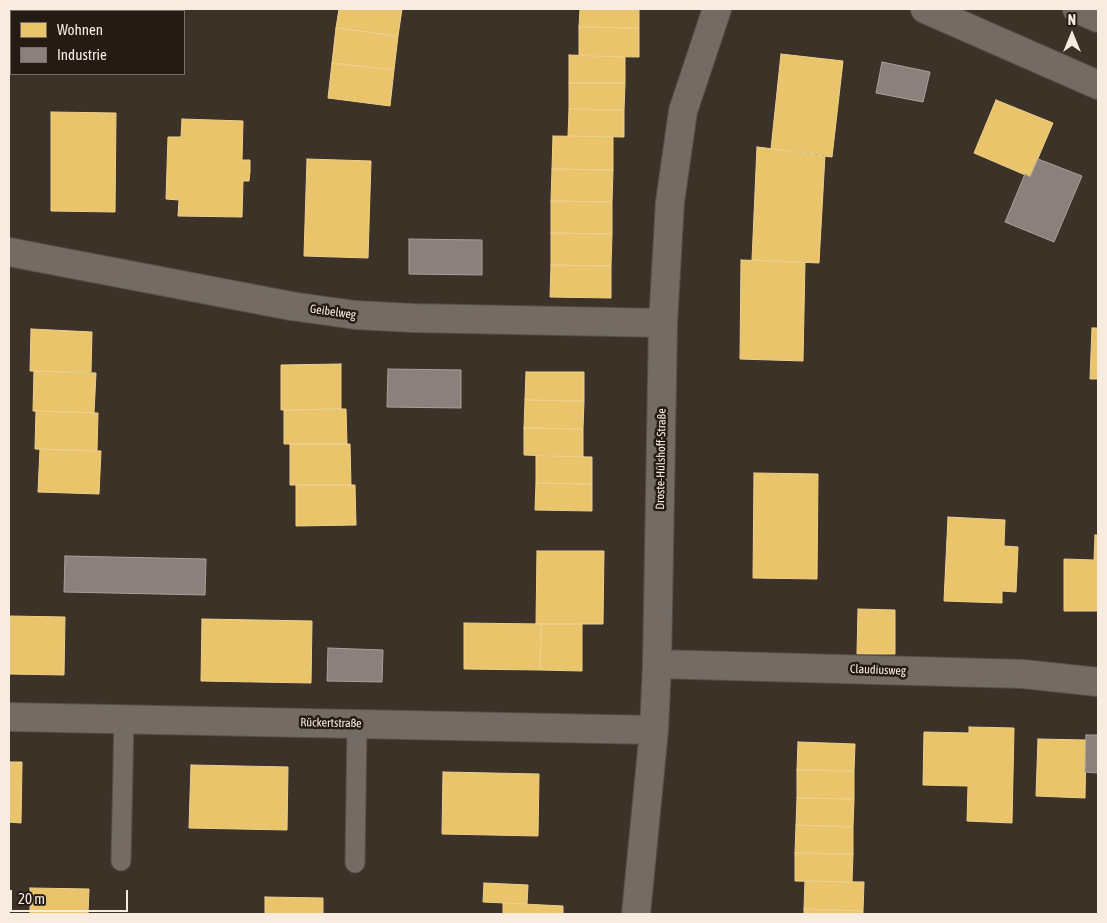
<!DOCTYPE html>
<meta charset="utf-8">
<style>
body{margin:0}
#map{position:relative;width:1107px;height:923px;overflow:hidden;background:#3d3228;font-family:"Asap Condensed",sans-serif}
canvas{display:block}
.frame{position:absolute;inset:0;border:10px solid #f8ece0;pointer-events:none}
.legend{position:absolute;left:10px;top:10px;width:175px;height:65px;box-sizing:border-box;background:#241c14;border:1px solid #796f66;margin:0;padding:6px 9px;list-style:none;font-size:15px;color:#f8ece0}
.legend li{display:flex;align-items:center;gap:10px;height:25px}
.legend b{width:25px;border:1px solid #796f66}
.north{position:absolute;left:1047px;top:10px;width:50px;height:50px;-webkit-text-stroke:4px #241c14;paint-order:stroke;rotate:0deg;font-size:14px;font-weight:700;line-height:20px;text-align:center;color:#f8ece0}
.north::after{content:'';display:block;margin:auto;width:18px;height:22px;background:#f8ece0;clip-path:polygon(50% 0,100% 100%,50% 72%,0 100%)}
.scale{position:absolute;left:10px;top:890px;width:118px;height:22px;box-sizing:border-box;border:2px solid #f8ece0;border-top:0;padding-left:6px;font-size:15px;line-height:18px;white-space:nowrap;color:#f8ece0;-webkit-text-stroke:4px #241c14;paint-order:stroke}
</style>
<div id="map">
<canvas width="1107" height="923"></canvas>
<div class="frame"></div>
<ul class="legend">
<li><b style="height:14px;background:#e9c46a"></b>Wohnen</li>
<li><b style="height:14px;background:#8a817c"></b>Industrie</li>
</ul>
<div class="north">N</div>
<div class="scale">20 m</div>
</div>
<script>
const g = document.querySelector('canvas').getContext('2d');
g.lineJoin = 'round';
function fillPath(path, color) {
  g.fillStyle = color;
  g.fill(path, 'evenodd');
}
function poly(rows) {
  const path = new Path2D();
  for (const r of rows) {
    path.moveTo(r[0], r[1]);
    for (let i = 2; i < r.length; i += 2) path.lineTo(r[i], r[i + 1]);
  }
  return path;
}
function strokePath(path, color, width, dash) {
  g.strokeStyle = color;
  g.lineWidth = width;
  g.lineCap = dash ? 'butt' : 'round';
  g.setLineDash(dash || []);
  g.stroke(path);
}
function write(font, color, halo, rows, align = 'center') {
  g.font = font + ' "Asap Condensed",sans-serif';
  g.lineWidth = 5;
  g.setLineDash([]);
  g.textBaseline = 'middle';
  g.strokeStyle = halo;
  g.fillStyle = color;
  for (const [text, x, y, turn = 0] of rows) {
    g.save();
    g.translate(x, y);
    g.rotate((+turn || 0) * Math.PI / 180);
    g.textAlign = isNaN(turn) ? turn : align;
    if (halo) g.strokeText(text, 0, 0);
    g.fillText(text, 0, 0);
    g.restore();
  }
}
const homes = poly([
 [90,9,144,9,143,11,90,9],
 [339,9,402,9,398,36,336,28,339,9],
 [580,9,639,9,639,28,579,27,580,9],
 [579,27,639,28,639,57,579,56,579,27],
 [336,28,398,36,394,70,332,63,336,28],
 [781,54,843,61,832,157,771,149,781,54],
 [569,55,625,57,625,83,569,83,569,55],
 [332,63,394,70,390,106,328,98,332,63],
 [569,83,625,83,624,110,569,109,569,83],
 [996,100,1053,123,1030,177,974,153,996,100],
 [569,109,624,110,624,137,568,136,569,109],
 [51,112,116,113,115,212,51,211,51,112],
 [182,119,243,121,242,160,250,160,250,172,249,181,243,181,242,217,178,216,179,200,166,199,168,137,181,137,182,119],
 [553,136,613,137,613,170,552,169,553,136],
 [757,147,825,155,819,263,752,260,757,147],
 [307,159,371,161,368,258,304,256,307,159],
 [552,169,613,170,612,202,551,201,552,169],
 [551,201,612,202,612,234,551,233,551,201],
 [551,233,612,234,611,266,551,265,551,233],
 [741,260,805,262,803,361,740,359,741,260],
 [551,265,611,266,611,298,550,297,551,265],
 [1092,328,1098,328,1098,379,1090,379,1092,328],
 [31,329,92,332,91,372,30,371,31,329],
 [341,364,341,409,281,410,281,365,341,364],
 [34,371,96,373,94,413,33,411,34,371],
 [526,372,584,372,584,401,525,400,526,372],
 [525,400,584,401,583,429,524,428,525,400],
 [341,409,346,409,347,444,284,444,284,410,341,409],
 [36,411,98,413,97,451,35,449,36,411],
 [524,428,583,429,583,457,524,455,524,428],
 [290,444,350,444,351,485,290,485,290,444],
 [40,449,101,451,99,494,38,492,40,449],
 [536,456,592,457,592,484,536,483,536,456],
 [754,473,818,474,817,579,753,578,754,473],
 [536,483,592,484,592,511,535,510,536,483],
 [296,485,355,485,356,525,296,526,296,485],
 [948,517,1005,520,1004,546,1018,547,1016,592,1002,591,1002,603,944,601,948,517],
 [1095,535,1098,535,1098,611,1064,611,1064,559,1094,560,1095,535],
 [537,551,604,551,603,624,536,624,537,551],
 [858,609,895,610,895,654,857,654,858,609],
 [9,616,65,617,64,675,9,674,9,616],
 [202,619,312,621,311,683,201,681,202,619],
 [464,623,541,624,540,670,464,669,464,623],
 [541,624,582,624,582,671,540,670,541,624],
 [969,727,1014,728,1012,823,967,821,968,786,923,785,924,732,969,733,969,727],
 [1038,739,1086,740,1085,798,1036,796,1038,739],
 [798,742,855,744,854,771,797,770,798,742],
 [9,762,22,762,21,823,9,822,9,762],
 [191,765,288,767,287,830,189,828,191,765],
 [797,770,854,771,854,799,797,798,797,770],
 [443,772,539,774,538,836,442,834,443,772],
 [797,798,854,799,853,827,796,825,797,798],
 [796,825,853,827,853,854,795,853,796,825],
 [795,853,853,854,852,882,795,881,795,853],
 [805,881,864,882,863,911,804,909,805,881],
 [484,883,528,885,527,904,483,902,484,883],
 [30,888,89,889,88,914,30,914,30,888],
 [265,897,323,898,323,914,265,914,265,897],
 [503,903,563,906,563,914,503,914,503,903],
 [804,909,863,911,863,914,804,914,804,909]
]);
const industry = poly([
 [882,62,930,72,923,102,876,93,882,62],
 [1038,159,1082,176,1054,242,1005,222,1025,174,1030,177,1038,159],
 [409,239,482,240,482,275,409,274,409,239],
 [388,369,461,370,461,408,387,407,388,369],
 [65,556,206,559,205,595,64,592,65,556],
 [328,648,383,650,382,682,327,681,328,648],
 [1086,735,1098,735,1098,773,1085,772,1086,735]
]);
const service = poly([
 [121,861,124,719],
 [355,863,357,723]
]);
const minor = poly([
 [925,9,1098,85],
 [1077,9,1098,18],
 [9,252,291,306,355,315,413,318,663,323],
 [657,664,1023,674,1098,682],
 [9,717,654,730],
 [636,914,654,730,657,664,663,323,670,202,683,111,717,9]
]);
const streetNames = [
 ["Geibelweg",333,312,8],
 ["Droste-Hülshoff-Straße",661,459,-89],
 ["Claudiusweg",878,670,2],
 ["Rückertstraße",331,723,1]
];
fillPath(homes, '#e9c46a');
strokePath(homes, '#eed08d', 1);
fillPath(industry, '#8a817c');
strokePath(industry, '#aba19a', 1);
strokePath(service, '#595047', 21);
strokePath(minor, '#595047', 30);
strokePath(service, '#736b64', 19);
strokePath(minor, '#736b64', 28);
write('12px', '#f8ece0', '#241c14', streetNames);
</script>
